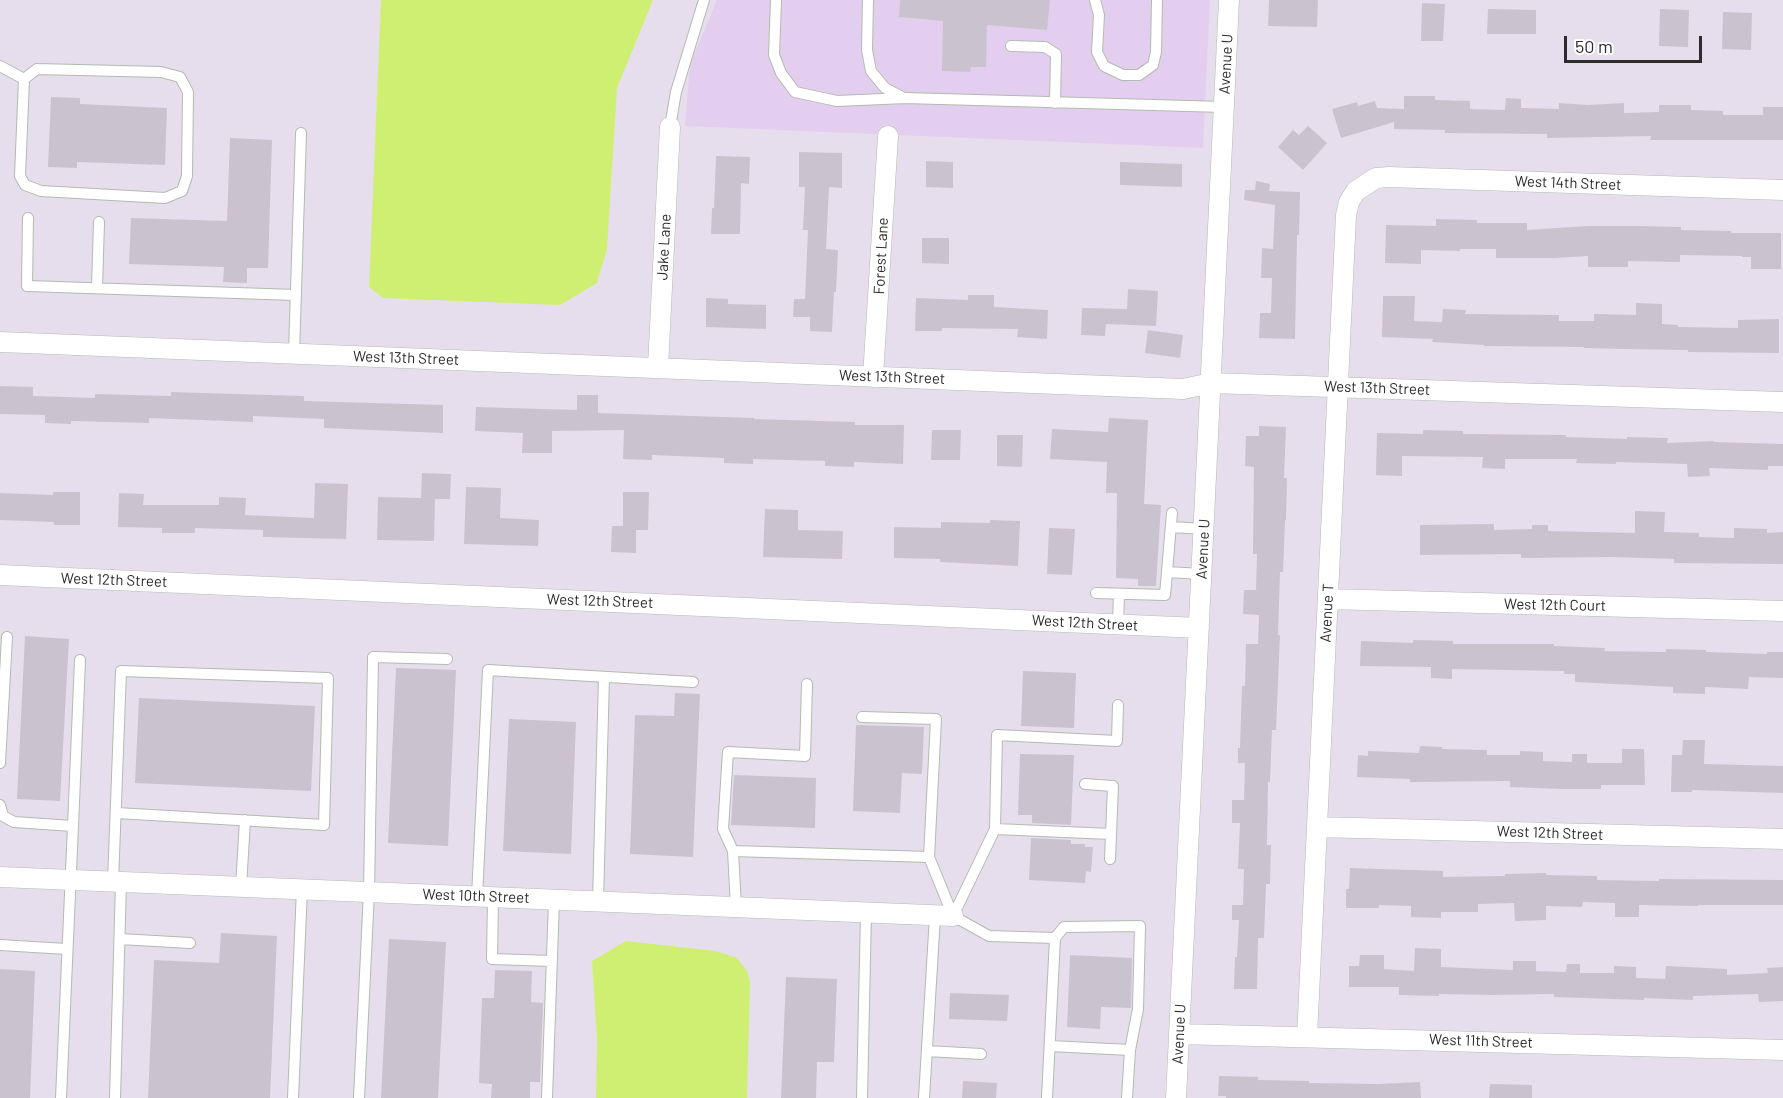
<!DOCTYPE html>
<style>
body{margin:0}
#map{position:relative;width:1783px;height:1098px;overflow:hidden;background:#e7deed;font-family:Barlow,sans-serif}
canvas{display:block}
.scale{position:absolute;left:1564px;top:36px;width:138px;height:27px;box-sizing:border-box;border:3px solid #2c2c2c;border-top:0;padding-left:8px;font-size:18px;line-height:21px;white-space:nowrap;color:#2c2c2c;-webkit-text-stroke:4px #fff;paint-order:stroke}
</style>
<div id="map">
<canvas width="1783" height="1098"></canvas>
<div class="scale">50 m</div>
</div>
<script>
const g = document.querySelector('canvas').getContext('2d');
g.lineJoin = 'round';
function fillPath(path, color) {
  g.fillStyle = color;
  g.fill(path, 'evenodd');
}
function poly(rows) {
  const path = new Path2D();
  for (const r of rows) {
    path.moveTo(r[0], r[1]);
    for (let i = 2; i < r.length; i += 2) path.lineTo(r[i], r[i + 1]);
  }
  return path;
}
function strokePath(path, color, width, dash) {
  g.strokeStyle = color;
  g.lineWidth = width;
  g.lineCap = dash ? 'butt' : 'round';
  g.setLineDash(dash || []);
  g.stroke(path);
}
function write(font, color, halo, rows, align = 'center') {
  g.font = font + ' Barlow,sans-serif';
  g.lineWidth = 5;
  g.setLineDash([]);
  g.textBaseline = 'middle';
  g.strokeStyle = halo;
  g.fillStyle = color;
  for (const [text, x, y, turn = 0] of rows) {
    g.save();
    g.translate(x, y);
    g.rotate((+turn || 0) * Math.PI / 180);
    g.textAlign = isNaN(turn) ? turn : align;
    if (halo) g.strokeText(text, 0, 0);
    g.fillText(text, 0, 0);
    g.restore();
  }
}
const education = poly([
 [717,0,1210,0,1203,148,685,126,690,64]
]);
const water = poly([
 [381,0,653,0,617,88,607,249,597,283,560,305,383,298,369,287],
 [626,941,716,951,737,958,747,971,750,982,747,1098,596,1098,597,1041,592,961]
]);
const building = poly([
 [900,0,1050,0,1047,30,987,25,986,67,971,67,970,72,942,71,943,21,899,17],
 [1269,0,1318,0,1317,27,1268,26],
 [1422,3,1445,4,1443,41,1421,41],
 [1488,9,1536,10,1536,34,1487,34],
 [1660,9,1689,10,1688,47,1659,46],
 [1723,12,1752,13,1751,50,1722,49],
 [1404,96,1435,96,1435,100,1470,101,1470,109,1505,110,1506,98,1521,99,1521,108,1559,109,1559,103,1588,105,1624,103,1624,113,1659,112,1659,105,1691,105,1691,110,1723,111,1723,115,1763,115,1763,107,1783,107,1783,140,1650,140,1651,136,1547,138,1547,134,1445,133,1445,130,1394,129,1394,122,1341,138,1332,109,1357,102,1358,106,1375,101,1377,108,1404,109],
 [51,97,80,98,80,104,167,108,165,165,77,162,77,168,48,167],
 [1308,126,1327,143,1303,170,1278,147,1293,130,1299,135],
 [230,138,272,140,268,268,247,268,247,283,223,282,224,267,129,264,131,218,227,221],
 [799,152,842,153,842,188,829,187,826,249,838,250,836,292,834,292,832,332,810,331,810,317,793,317,794,299,805,299,808,230,803,230,805,187,799,187],
 [716,156,750,157,749,184,741,183,740,234,711,234,712,208,714,208],
 [926,161,953,162,953,188,926,187],
 [1120,162,1182,164,1182,187,1120,185],
 [1256,181,1270,184,1269,191,1300,192,1299,235,1297,235,1295,339,1259,338,1260,313,1271,313,1272,278,1261,278,1262,248,1273,249,1275,205,1244,200,1245,190,1255,190],
 [1436,219,1477,220,1477,223,1527,223,1527,230,1588,226,1636,226,1681,227,1681,230,1731,231,1731,233,1781,233,1781,269,1751,269,1751,257,1742,257,1742,256,1680,255,1680,262,1628,261,1628,267,1588,267,1588,256,1554,258,1496,258,1496,249,1460,249,1460,251,1421,250,1421,264,1385,263,1386,225,1436,226],
 [922,238,949,238,949,264,922,263],
 [1128,289,1158,291,1156,326,1106,324,1105,336,1081,335,1082,308,1127,309],
 [968,295,994,295,994,307,1048,310,1047,339,1017,337,1018,329,942,328,942,331,915,331,916,298,968,300],
 [1383,296,1415,296,1414,321,1442,322,1443,309,1466,310,1465,314,1559,315,1559,321,1594,321,1594,314,1636,315,1636,303,1662,304,1662,324,1678,325,1678,327,1738,328,1738,320,1779,319,1779,353,1688,352,1688,350,1624,349,1584,348,1584,347,1484,346,1484,345,1432,342,1433,339,1382,337],
 [706,298,728,299,728,304,766,305,766,329,706,327],
 [1148,330,1183,335,1180,358,1145,353],
 [0,386,33,387,33,396,95,398,95,394,171,396,171,392,304,396,304,401,443,405,443,433,324,428,324,419,253,416,253,422,149,418,149,423,71,421,71,424,45,423,45,415,0,414],
 [577,395,598,395,598,413,754,418,754,419,855,422,855,425,904,425,903,464,854,462,854,467,825,466,825,461,753,459,753,464,724,463,724,458,652,455,652,460,623,459,624,430,552,431,552,453,522,453,523,433,475,431,476,407,577,410],
 [1109,418,1148,420,1144,504,1161,505,1156,586,1138,586,1138,579,1116,578,1117,493,1106,493,1107,462,1050,459,1052,429,1108,432],
 [1259,426,1286,427,1284,478,1287,478,1286,520,1285,520,1283,572,1280,572,1278,635,1280,635,1276,730,1272,730,1270,782,1268,782,1267,845,1271,845,1270,884,1266,884,1264,938,1258,938,1257,989,1234,989,1235,957,1237,957,1239,920,1232,920,1232,905,1243,905,1244,869,1238,869,1240,823,1232,823,1232,800,1244,800,1245,763,1238,763,1238,748,1240,748,1242,686,1245,686,1246,644,1258,644,1259,615,1243,614,1244,590,1256,590,1257,554,1253,554,1254,467,1245,466,1246,436,1259,436],
 [932,430,961,430,960,460,931,460],
 [1423,430,1463,431,1463,434,1566,435,1566,437,1627,439,1627,437,1668,438,1667,443,1714,441,1714,442,1783,444,1783,466,1768,466,1768,470,1709,468,1710,476,1688,477,1687,464,1616,462,1616,464,1576,463,1577,459,1505,459,1505,469,1482,468,1483,457,1402,456,1402,476,1376,475,1377,433,1423,434],
 [997,435,1023,435,1022,467,997,466],
 [422,473,451,474,450,499,435,499,434,541,377,540,378,497,421,498],
 [315,483,348,484,346,539,263,537,263,530,195,528,195,533,162,533,162,528,118,527,119,493,144,494,143,505,219,505,219,497,246,498,245,515,314,518],
 [466,487,501,488,500,518,539,520,538,546,464,544],
 [53,492,80,492,80,525,54,525,54,522,0,520,0,493,53,495],
 [623,492,649,492,648,530,636,530,636,553,611,552,612,526,623,526],
 [765,509,798,510,798,530,843,531,842,559,763,557],
 [1635,511,1665,512,1664,532,1699,533,1699,537,1734,538,1734,528,1767,529,1767,533,1783,532,1783,564,1674,563,1674,559,1613,557,1521,558,1521,554,1420,555,1420,525,1494,524,1494,530,1532,529,1532,525,1548,525,1548,531,1635,533],
 [990,520,1020,521,1018,566,940,562,940,559,894,558,894,527,941,528,941,522,990,523],
 [1049,528,1075,529,1072,575,1047,574],
 [25,636,69,639,60,801,17,799],
 [1413,640,1453,641,1453,644,1554,644,1554,646,1605,648,1604,651,1666,652,1666,649,1706,650,1706,652,1767,654,1767,652,1783,652,1783,678,1749,677,1748,689,1705,687,1705,694,1673,693,1673,687,1575,682,1575,674,1564,674,1564,671,1452,669,1452,679,1431,678,1431,667,1360,666,1361,641,1413,643],
 [396,668,456,670,448,846,388,843],
 [1023,671,1076,673,1074,728,1021,726],
 [675,693,700,694,693,857,630,854,635,715,674,716],
 [139,698,315,706,311,791,135,783],
 [509,719,576,722,571,854,503,851],
 [856,725,924,727,922,774,902,773,900,813,853,811],
 [1683,740,1705,740,1704,764,1783,766,1783,793,1692,790,1692,792,1671,792,1672,755,1682,755],
 [1420,746,1442,747,1442,749,1487,750,1487,755,1520,755,1520,751,1543,752,1543,761,1572,762,1572,754,1587,754,1587,763,1622,763,1622,749,1644,749,1645,785,1601,785,1601,789,1560,789,1510,787,1510,781,1410,782,1410,779,1357,777,1358,755,1368,756,1368,751,1419,753],
 [1020,754,1074,755,1071,825,1032,823,1032,815,1018,815],
 [734,775,816,778,815,828,731,825],
 [1031,838,1071,840,1071,844,1085,844,1085,847,1093,847,1091,872,1086,871,1085,883,1029,880],
 [1350,868,1443,871,1443,877,1505,876,1505,874,1546,873,1546,875,1597,876,1597,880,1659,881,1659,879,1783,880,1783,905,1698,905,1698,906,1639,905,1639,917,1615,917,1615,903,1583,902,1582,907,1546,906,1546,920,1515,921,1514,903,1478,904,1478,912,1441,912,1441,918,1411,917,1411,906,1379,905,1379,908,1346,908,1346,889,1349,889],
 [221,933,277,936,270,1098,148,1098,154,960,219,963],
 [389,939,446,942,438,1098,381,1098],
 [1415,948,1441,949,1441,967,1513,970,1513,961,1536,961,1536,971,1566,972,1567,964,1580,964,1580,973,1614,973,1614,966,1636,967,1636,978,1665,979,1666,966,1727,969,1727,975,1768,973,1767,968,1783,967,1783,1001,1759,1002,1758,994,1693,996,1693,1000,1644,998,1644,1000,1554,997,1554,994,1492,995,1439,994,1439,996,1399,995,1399,987,1349,987,1349,966,1359,966,1360,955,1384,955,1384,969,1414,971],
 [1070,955,1132,958,1131,1008,1101,1007,1100,1029,1067,1027],
 [0,969,35,971,30,1098,0,1098],
 [495,970,532,971,531,1002,543,1003,540,1082,530,1082,530,1098,491,1098,492,1084,479,1083,482,998,494,998],
 [786,977,837,979,834,1062,817,1062,816,1098,781,1098],
 [950,993,1009,995,1007,1021,949,1019],
 [1219,1076,1258,1077,1258,1080,1309,1081,1309,1083,1379,1084,1420,1082,1421,1098,1226,1098,1226,1096,1218,1096],
 [963,1081,997,1083,996,1098,962,1098],
 [1490,1084,1532,1085,1532,1098,1489,1098]
]);
const service = poly([
 [776,0,774,55,781,73,795,92,837,101,905,98,1224,107],
 [868,0,867,50,871,71,885,88,902,97],
 [1095,0,1099,15,1097,52,1104,66,1123,75,1139,75,1153,65,1156,52,1157,0],
 [1011,46,1045,47,1056,54,1055,103],
 [0,66,24,79],
 [37,69,161,72,180,77,188,92,187,176,182,191,165,198,41,191,25,185,20,176,24,79,37,69],
 [670,127,676,92,704,0],
 [28,218,27,286,296,295],
 [97,288,99,222],
 [294,353,301,133],
 [1171,527,1204,529],
 [1167,572,1202,574],
 [1096,593,1165,595,1172,513],
 [1118,624,1119,594],
 [862,717,936,719,929,857],
 [0,763,7,637],
 [1085,784,1113,786,1110,859],
 [0,805,3,816,14,822,73,826,61,1098],
 [73,826,80,660],
 [995,829,997,735,1117,741,1118,705],
 [733,851,929,857,953,916,989,936,1055,938],
 [113,882,121,671,328,678,324,825,117,813],
 [241,887,245,820],
 [477,897,488,670,693,682],
 [493,897,492,959,552,961],
 [598,901,604,677],
 [736,907,733,851,723,829,728,752,805,756,807,684],
 [953,916,995,829,1111,834],
 [120,939,190,943],
 [0,945,67,949],
 [1050,1046,1130,1050],
 [927,1051,981,1054],
 [115,1098,121,882],
 [293,1098,302,889],
 [359,1098,369,892,373,657,447,659],
 [547,1098,554,900],
 [862,1098,866,912],
 [924,1098,935,916],
 [1047,1098,1055,938,1064,927,1140,926,1138,1009,1130,1050,1127,1098]
]);
const minor = poly([
 [0,342,1183,389,1211,383,1783,402],
 [658,367,670,127],
 [873,377,888,136],
 [0,575,1199,628],
 [1328,599,1783,611],
 [1317,827,1783,839],
 [0,877,953,916],
 [1179,1034,1783,1050],
 [1307,1037,1346,215,1349,202,1356,191,1376,178,1389,177,1783,190],
 [1176,1098,1229,0]
]);
const streetNames = [
 ["Avenue U",1226,64,-87],
 ["West 14th Street",1568,183,2],
 ["Jake Lane",664,247,-87],
 ["Forest Lane",881,256,-87],
 ["West 13th Street",406,358,2],
 ["West 13th Street",892,377,2],
 ["West 13th Street",1377,388,2],
 ["Avenue U",1203,549,-87],
 ["West 12th Street",114,580,2],
 ["West 12th Street",600,601,2],
 ["West 12th Court",1555,605,1],
 ["Avenue T",1327,613,-87],
 ["West 12th Street",1085,623,3],
 ["West 12th Street",1550,833,2],
 ["West 10th Street",476,896,2],
 ["Avenue U",1179,1034,-87],
 ["West 11th Street",1481,1041,2]
];
fillPath(education, '#e4ceef');
fillPath(water, '#ceef71');
fillPath(building, '#cbc2d0');
strokePath(service, '#b1bcae', 12);
strokePath(minor, '#b1bcae', 21);
strokePath(service, '#fff', 10);
strokePath(minor, '#fff', 20);
write('15px', '#2c2c2c', '#fff', streetNames);
</script>
